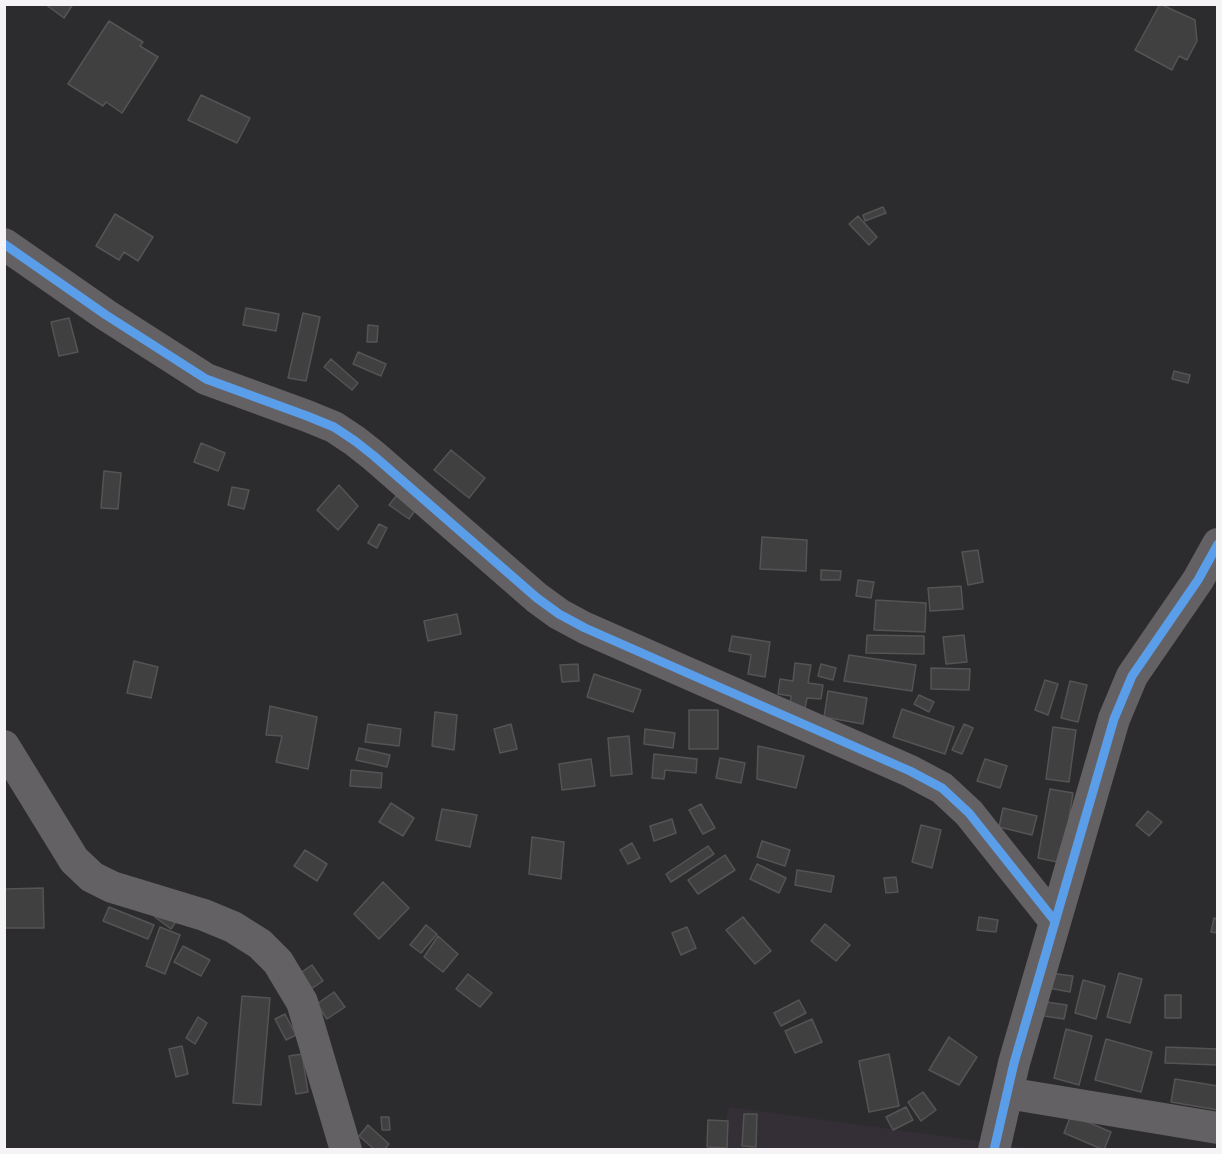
<!DOCTYPE html>
<style>
body{margin:0}
#map{position:relative;width:1222px;height:1154px;overflow:hidden;background:#2c2b2d;font-family:"Asap Condensed",sans-serif}
canvas{display:block}
.frame{position:absolute;inset:0;border:6px solid #f5f3f6;pointer-events:none}
</style>
<div id="map">
<canvas width="1222" height="1154"></canvas>
<div class="frame"></div>
</div>
<script>
const g = document.querySelector('canvas').getContext('2d');
g.lineJoin = 'round';
function fillPath(path, color) {
  g.fillStyle = color;
  g.fill(path, 'evenodd');
}
function poly(rows) {
  const path = new Path2D();
  for (const r of rows) {
    path.moveTo(r[0], r[1]);
    for (let i = 2; i < r.length; i += 2) path.lineTo(r[i], r[i + 1]);
  }
  return path;
}
function strokePath(path, color, width, dash) {
  g.strokeStyle = color;
  g.lineWidth = width;
  g.lineCap = dash ? 'butt' : 'round';
  g.setLineDash(dash || []);
  g.stroke(path);
}
const built = poly([
 [729,1107,1037,1149,718,1150]
]);
const building = poly([
 [45,4,73,4,64,18,45,4],
 [1160,4,1195,20,1197,41,1187,60,1179,56,1172,70,1135,50,1160,4],
 [109,21,143,42,140,46,158,57,122,113,106,102,103,106,68,84,109,21],
 [201,95,250,118,237,143,188,120,201,95],
 [883,207,886,213,865,221,863,215,883,207],
 [115,214,153,237,138,261,124,252,119,260,96,246,115,214],
 [858,216,877,237,869,245,849,224,858,216],
 [246,308,279,314,276,331,243,325,246,308],
 [303,313,320,317,306,381,288,378,303,313],
 [69,318,78,352,59,356,51,322,69,318],
 [368,325,378,326,377,342,367,342,368,325],
 [358,352,386,364,381,376,353,364,358,352],
 [331,359,358,383,352,390,324,367,331,359],
 [1174,371,1190,375,1188,383,1172,379,1174,371],
 [201,443,225,453,218,471,194,462,201,443],
 [451,450,485,478,469,498,434,470,451,450],
 [104,471,121,473,118,509,101,508,104,471],
 [339,485,358,506,338,530,317,510,339,485],
 [232,487,249,490,244,509,228,505,232,487],
 [397,495,416,509,409,519,389,505,397,495],
 [379,524,387,528,377,548,368,543,379,524],
 [762,537,807,540,806,571,760,569,762,537],
 [978,550,983,582,968,585,962,552,978,550],
 [821,570,841,571,840,580,821,580,821,570],
 [858,580,874,582,871,598,856,596,858,580],
 [961,586,963,609,930,611,928,588,961,586],
 [876,600,926,603,925,632,874,630,876,600],
 [457,614,461,634,428,641,424,621,457,614],
 [867,635,924,636,924,654,866,653,867,635],
 [964,635,967,662,946,664,943,637,964,635],
 [732,636,770,642,765,677,748,674,751,655,729,651,732,636],
 [849,655,916,665,912,691,844,681,849,655],
 [134,661,158,667,151,698,127,693,134,661],
 [795,663,811,665,808,683,823,685,821,699,807,698,805,708,790,706,791,696,778,694,780,679,793,681,795,663],
 [578,664,579,681,562,682,560,665,578,664],
 [821,664,836,668,833,680,818,676,821,664],
 [931,668,970,669,969,690,931,689,931,668],
 [594,674,641,690,633,712,587,697,594,674],
 [1045,680,1058,684,1048,715,1035,710,1045,680],
 [1070,681,1087,685,1078,722,1061,718,1070,681],
 [828,691,867,698,863,724,824,717,828,691],
 [919,695,934,702,929,712,914,704,919,695],
 [270,706,317,717,308,769,276,762,282,736,266,735,270,706],
 [902,709,954,727,945,754,893,737,902,709],
 [689,710,718,710,718,749,689,749,689,710],
 [435,712,457,715,454,750,432,746,435,712],
 [368,724,401,729,399,746,365,742,368,724],
 [511,724,517,749,500,753,494,729,511,724],
 [964,724,973,728,962,754,952,750,964,724],
 [1053,727,1076,730,1069,782,1046,779,1053,727],
 [645,729,675,733,673,748,644,744,645,729],
 [629,736,632,774,611,776,608,738,629,736],
 [758,746,804,756,796,788,757,779,758,746],
 [359,748,390,755,387,767,356,760,359,748],
 [654,754,697,759,696,773,665,770,664,779,652,778,654,754],
 [720,758,745,763,741,783,716,778,720,758],
 [591,759,595,786,562,790,559,764,591,759],
 [985,759,1007,766,1000,788,977,781,985,759],
 [351,770,382,773,381,788,350,786,351,770],
 [1050,789,1073,793,1062,863,1038,858,1050,789],
 [391,803,414,818,403,836,379,822,391,803],
 [701,804,715,828,703,834,689,810,701,804],
 [1003,808,1037,816,1032,835,999,827,1003,808],
 [442,809,477,815,470,847,436,840,442,809],
 [1148,811,1162,822,1149,836,1136,825,1148,811],
 [672,819,676,833,654,841,650,826,672,819],
 [921,825,941,830,932,868,912,862,921,825],
 [532,837,564,842,561,879,529,874,532,837],
 [762,841,790,850,785,866,757,857,762,841],
 [632,843,640,858,628,864,620,850,632,843],
 [708,846,714,854,671,882,666,874,708,846],
 [305,850,327,864,317,881,294,866,305,850],
 [725,855,735,870,698,894,688,880,725,855],
 [757,864,786,878,779,893,750,879,757,864],
 [797,870,834,876,831,892,795,885,797,870],
 [896,877,898,892,886,893,884,878,896,877],
 [383,882,409,908,379,939,354,914,383,882],
 [43,888,44,928,5,928,5,889,43,888],
 [109,907,154,925,148,939,103,921,109,907],
 [159,911,175,923,171,929,155,917,159,911],
 [743,917,771,951,755,964,726,930,743,917],
 [979,917,998,920,996,932,977,930,979,917],
 [1214,918,1218,919,1218,933,1211,932,1214,918],
 [825,924,850,945,836,961,811,941,825,924],
 [426,925,437,934,421,953,410,945,426,925],
 [160,927,180,935,165,974,146,966,160,927],
 [687,927,696,948,681,955,672,933,687,927],
 [438,936,458,954,443,972,424,957,438,936],
 [183,946,210,960,201,976,174,962,183,946],
 [312,965,323,981,311,989,300,973,312,965],
 [1050,973,1073,976,1070,992,1048,988,1050,973],
 [1119,973,1142,979,1130,1023,1107,1017,1119,973],
 [468,974,492,993,480,1007,456,989,468,974],
 [1083,980,1105,986,1096,1019,1075,1013,1083,980],
 [334,992,345,1007,327,1019,317,1004,334,992],
 [1165,995,1181,995,1181,1018,1165,1018,1165,995],
 [242,996,270,998,261,1105,233,1103,242,996],
 [799,1000,806,1013,781,1026,774,1013,799,1000],
 [1046,1002,1067,1005,1064,1019,1044,1016,1046,1002],
 [285,1014,296,1035,286,1040,275,1019,285,1014],
 [198,1017,207,1023,195,1044,186,1038,198,1017],
 [812,1019,822,1042,795,1053,785,1031,812,1019],
 [1066,1029,1092,1036,1079,1085,1054,1078,1066,1029],
 [949,1037,977,1057,959,1085,929,1070,949,1037],
 [1106,1039,1152,1052,1141,1092,1095,1080,1106,1039],
 [182,1046,188,1074,176,1077,169,1049,182,1046],
 [1166,1047,1218,1049,1218,1065,1165,1063,1166,1047],
 [302,1054,308,1092,296,1094,289,1056,302,1054],
 [889,1054,899,1106,869,1112,859,1061,889,1054],
 [1175,1079,1218,1086,1218,1110,1171,1102,1175,1079],
 [923,1092,936,1110,921,1121,908,1102,923,1092],
 [906,1107,913,1120,893,1130,886,1117,906,1107],
 [744,1114,757,1114,756,1147,742,1146,744,1114],
 [1071,1115,1111,1132,1104,1150,1064,1133,1071,1115],
 [381,1117,389,1117,390,1130,382,1130,381,1117],
 [708,1120,728,1121,727,1148,707,1147,708,1120],
 [368,1125,389,1144,384,1150,375,1150,359,1136,368,1125]
]);
const minor = poly([
 [4,244,106,315,206,379,307,416,334,427,355,441,374,456,537,598,559,614,585,628,910,771,942,788,969,813,1054,920],
 [4,746,74,860,92,877,112,887,204,915,233,927,260,944,278,962,302,1002,346,1150],
 [1007,1093,1218,1128],
 [994,1150,1014,1063,1114,719,1132,676,1198,580,1218,544]
]);
const cycleway = poly([
 [4,244,106,315,206,379,307,416,334,427,355,441,374,456,537,598,559,614,585,628,910,771,942,788,969,813,1054,920],
 [994,1150,1014,1063,1114,719,1132,676,1198,580,1218,544]
]);
fillPath(built, '#342e37');
fillPath(building, '#404041');
strokePath(building, '#555454', 1.5);
strokePath(minor, '#646165', 32);
strokePath(cycleway, '#5a9eea', 9);
</script>
